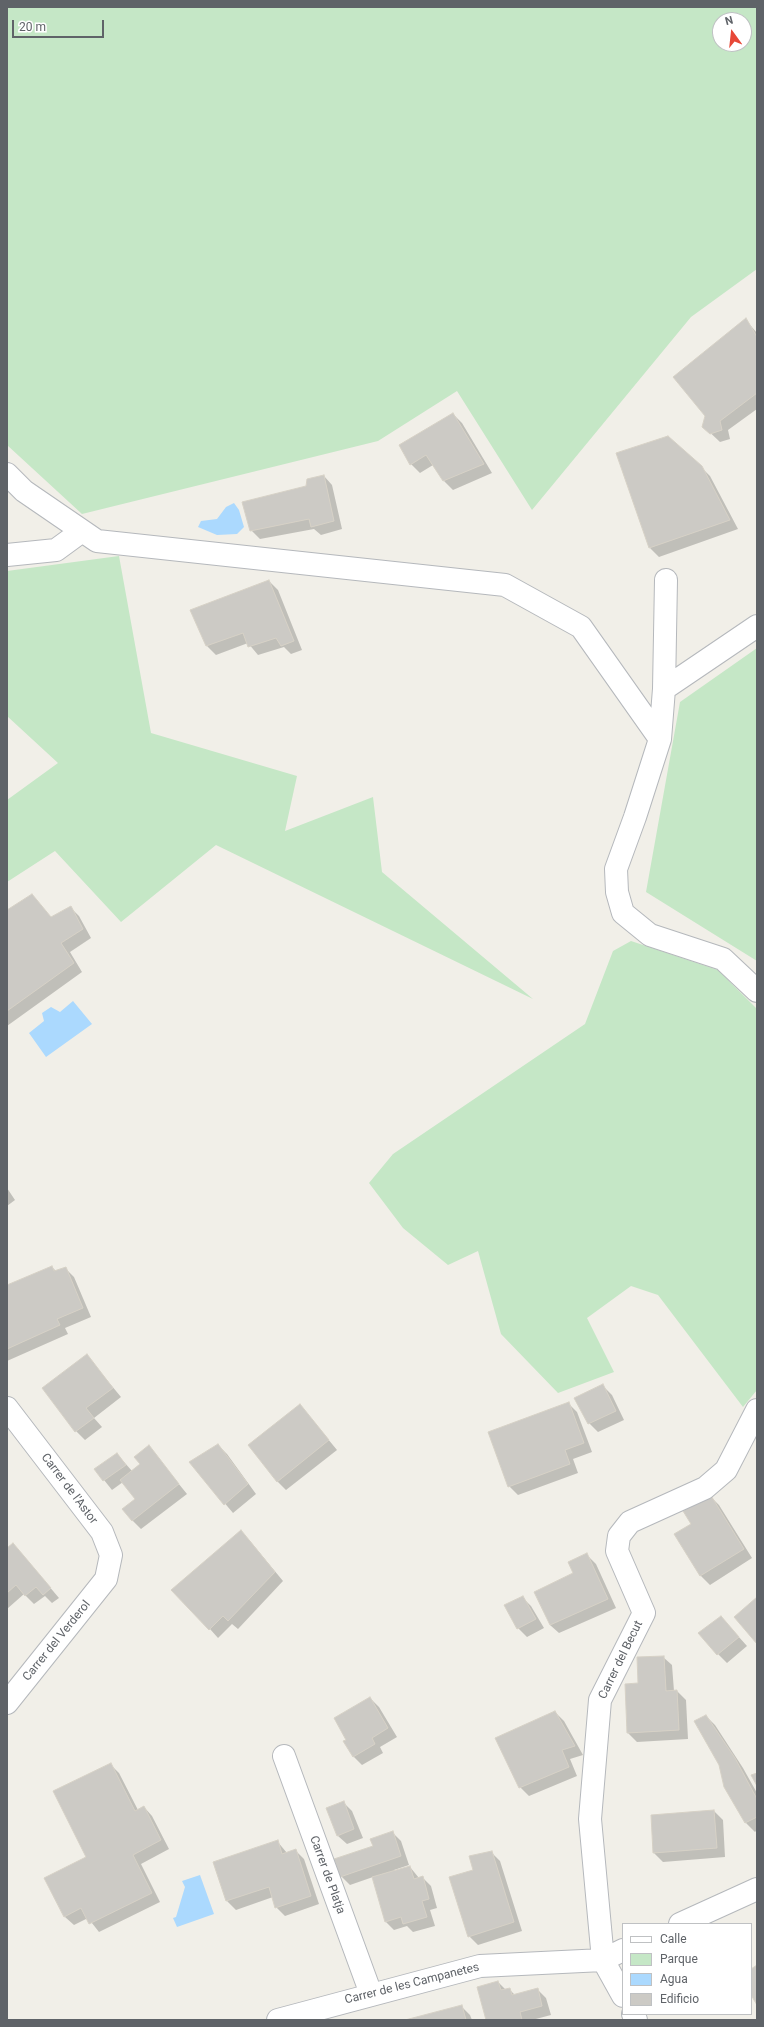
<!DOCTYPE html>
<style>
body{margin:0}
#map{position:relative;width:764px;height:2027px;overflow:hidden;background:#f1efe8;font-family:Roboto,sans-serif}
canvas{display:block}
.frame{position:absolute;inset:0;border:8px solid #5f6368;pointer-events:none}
.legend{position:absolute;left:622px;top:1923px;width:130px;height:92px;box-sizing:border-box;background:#fff;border:1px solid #bfc1c3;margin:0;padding:5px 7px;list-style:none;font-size:12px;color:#5f6368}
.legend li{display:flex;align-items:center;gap:8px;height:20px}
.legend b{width:20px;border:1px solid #bfc1c3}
.north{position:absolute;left:712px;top:12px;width:40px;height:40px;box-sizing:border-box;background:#fff;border:1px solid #bfc1c3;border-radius:50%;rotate:345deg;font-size:11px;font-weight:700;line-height:16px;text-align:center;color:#5f6368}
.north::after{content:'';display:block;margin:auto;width:14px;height:18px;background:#e74838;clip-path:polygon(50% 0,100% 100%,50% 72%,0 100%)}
.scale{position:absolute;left:12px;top:20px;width:92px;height:18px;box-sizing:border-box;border:2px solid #5f6368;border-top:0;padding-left:5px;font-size:12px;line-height:14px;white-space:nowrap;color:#5f6368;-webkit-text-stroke:3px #fff;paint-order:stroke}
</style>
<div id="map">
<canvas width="764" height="2027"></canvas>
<div class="frame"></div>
<ul class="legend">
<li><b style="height:5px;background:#fff"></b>Calle</li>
<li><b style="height:11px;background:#c5e7c6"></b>Parque</li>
<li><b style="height:11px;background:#abd9fe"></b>Agua</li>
<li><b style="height:11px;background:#cccac5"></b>Edificio</li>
</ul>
<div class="north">N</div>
<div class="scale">20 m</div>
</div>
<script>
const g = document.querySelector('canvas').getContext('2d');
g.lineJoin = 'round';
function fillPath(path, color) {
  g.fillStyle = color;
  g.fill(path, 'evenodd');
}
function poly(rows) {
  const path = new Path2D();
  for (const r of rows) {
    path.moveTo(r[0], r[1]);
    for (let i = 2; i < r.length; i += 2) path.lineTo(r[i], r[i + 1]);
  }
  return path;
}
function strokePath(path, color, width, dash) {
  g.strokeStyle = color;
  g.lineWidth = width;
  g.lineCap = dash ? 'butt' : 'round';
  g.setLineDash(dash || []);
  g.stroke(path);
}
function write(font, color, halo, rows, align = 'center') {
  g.font = font + ' Roboto,sans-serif';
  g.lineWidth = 3.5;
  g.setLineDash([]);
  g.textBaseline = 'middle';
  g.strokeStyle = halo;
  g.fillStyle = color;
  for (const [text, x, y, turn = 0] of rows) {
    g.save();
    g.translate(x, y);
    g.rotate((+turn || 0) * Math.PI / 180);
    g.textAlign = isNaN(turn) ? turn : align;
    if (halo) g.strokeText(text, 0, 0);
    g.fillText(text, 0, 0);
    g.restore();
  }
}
const green = poly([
 [7,7,757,7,757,269,691,317,532,510,457,391,378,441,82,514,7,445],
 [720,20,744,20,744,44,720,44],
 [119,556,151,733,297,776,285,831,373,797,382,872,533,999,216,845,121,922,55,851,7,882,7,800,58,763,7,716,7,571],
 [757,648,757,961,646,892,680,702],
 [631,941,718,970,757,1009,757,1390,743,1407,658,1295,631,1286,587,1318,614,1372,558,1393,501,1334,478,1251,448,1265,403,1228,369,1183,393,1154,585,1024,613,951]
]);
const water = poly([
 [234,503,239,510,244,527,237,534,217,535,198,527,201,521,217,519,226,507],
 [73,1001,92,1024,46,1057,29,1033,44,1021,42,1013,51,1007,60,1012],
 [200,1875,214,1914,177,1927,173,1918,176,1917,185,1887,182,1881]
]);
const shadow = poly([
 [746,320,757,333,757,409,728,430,730,439,720,442,703,426],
 [453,414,462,423,492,473,453,490,444,481,433,465,420,473,411,464],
 [701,467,710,476,738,529,659,557,650,548],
 [324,476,332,485,342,529,321,535,314,529,260,539,251,530,307,486],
 [269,581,278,590,302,650,291,654,284,647,258,655,248,643,216,655,207,646],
 [70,907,79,916,91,938,70,952,82,972,7,1026,7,911,52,918],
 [7,1188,15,1200,7,1206],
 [52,1267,57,1272,65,1268,74,1277,91,1317,65,1328,68,1334,7,1361,7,1286],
 [87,1356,121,1397,94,1418,102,1427,85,1440,76,1431],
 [603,1386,612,1395,624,1420,598,1432,589,1423],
 [568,1403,577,1412,592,1452,573,1459,578,1473,518,1495,509,1486],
 [300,1405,337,1450,286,1490,277,1481],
 [218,1445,227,1454,256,1494,233,1513,190,1462],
 [149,1447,187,1494,141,1529,132,1520,136,1500,123,1482,112,1490,96,1470,117,1454,132,1471,141,1464],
 [710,1496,719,1505,752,1558,710,1585,701,1576,675,1534,692,1524],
 [250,1541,283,1581,238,1629,232,1624,218,1638,210,1629],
 [7,1549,21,1553,59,1598,52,1603,45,1596,34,1604,24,1594,7,1609],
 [587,1555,596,1564,616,1608,559,1633,550,1625,575,1574],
 [522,1597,531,1606,544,1628,527,1637,518,1628],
 [721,1617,747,1646,727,1663,718,1654],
 [663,1657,672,1665,674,1691,677,1691,686,1700,688,1739,637,1742,628,1733,640,1684],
 [370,1698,379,1707,397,1737,380,1747,383,1753,362,1765,353,1756],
 [555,1712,564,1721,583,1755,570,1759,577,1776,529,1796,520,1787],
 [706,1716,715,1725,743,1768,757,1793,757,1830,755,1832,746,1823,725,1787],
 [110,1764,119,1773,138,1810,144,1807,152,1816,169,1849,141,1864,160,1902,99,1932,88,1918,74,1925,65,1917,88,1857],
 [343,1802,352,1811,363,1838,347,1844,338,1836],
 [714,1811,723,1820,725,1857,663,1862,654,1853],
 [392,1832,401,1841,409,1865,394,1870,394,1872,410,1867,419,1878,422,1877,431,1886,437,1908,430,1910,435,1926,413,1932,407,1926,394,1930,385,1921,373,1877,350,1885,341,1876,374,1846],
 [277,1841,287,1853,295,1850,304,1859,319,1904,285,1916,276,1907,273,1897,236,1910,227,1901,214,1863],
 [491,1852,500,1861,522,1931,478,1945,469,1936,474,1870],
 [498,1982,506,1990,509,1989,515,1995,537,1989,546,1998,551,2015,532,2020,487,2020],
 [461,2006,470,2015,472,2020,409,2020]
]);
const building = poly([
 [746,318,757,337,757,393,720,421,722,430,710,434,702,427,705,416,673,377,746,318],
 [453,413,484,464,443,481,426,455,410,465,399,445,453,413],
 [668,436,702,466,730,520,649,548,616,453,668,436],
 [324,475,334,521,311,527,309,519,250,531,242,502,306,486,307,479,324,475],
 [269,580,294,641,281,646,276,638,248,647,243,633,206,646,190,610,269,580],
 [32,894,51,917,71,906,83,929,61,943,74,963,7,1011,7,910,32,894],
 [52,1266,54,1271,66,1267,83,1308,57,1319,60,1325,7,1349,7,1285,52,1266],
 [87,1354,113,1388,86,1408,94,1418,75,1432,42,1388,87,1354],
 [603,1384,616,1411,588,1424,574,1398,603,1384],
 [569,1402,584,1443,565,1450,570,1464,508,1487,488,1432,569,1402],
 [300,1404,329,1440,277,1482,248,1445,300,1404],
 [218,1444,248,1484,224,1505,189,1462,218,1444],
 [149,1445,179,1484,132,1521,122,1509,135,1499,120,1480,140,1464,134,1457,149,1445],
 [117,1453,126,1465,103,1481,94,1469,117,1453],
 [710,1494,744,1549,700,1576,674,1534,691,1524,683,1511,710,1494],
 [241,1530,275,1572,228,1621,223,1616,209,1630,171,1590,241,1530],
 [13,1543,51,1588,43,1595,36,1587,25,1596,16,1585,7,1593,7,1548,13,1543],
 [587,1553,608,1599,550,1625,534,1592,573,1573,568,1562,587,1553],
 [523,1596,536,1619,517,1629,504,1605,523,1596],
 [757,1597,757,1644,734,1617,757,1597],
 [721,1616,739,1637,717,1655,698,1633,721,1616],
 [664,1656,666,1691,677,1690,679,1730,627,1733,625,1684,638,1683,637,1657,664,1656],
 [370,1697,388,1728,372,1738,375,1744,353,1757,343,1741,346,1740,334,1718,370,1697],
 [555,1711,575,1746,562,1750,569,1767,519,1788,495,1738,555,1711],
 [706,1715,735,1758,757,1799,757,1817,745,1823,724,1787,719,1765,694,1721,706,1715],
 [111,1763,135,1811,144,1806,161,1840,133,1855,152,1893,89,1924,81,1908,64,1917,44,1878,86,1857,53,1791,111,1763],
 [757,1773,757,1786,751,1775,757,1773],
 [344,1801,354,1829,337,1836,326,1808,344,1801],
 [714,1810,717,1848,653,1853,651,1815,714,1810],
 [393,1831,401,1856,340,1877,334,1859,373,1846,370,1839,393,1831],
 [278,1840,282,1854,296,1849,311,1896,275,1908,269,1887,226,1901,213,1862,278,1840],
 [492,1851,514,1922,468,1937,449,1877,473,1870,469,1856,492,1851],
 [410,1866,414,1879,423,1876,429,1899,422,1901,427,1917,403,1924,401,1917,385,1922,372,1877,410,1866],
 [757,1965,757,2005,751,1995,751,1969,757,1965],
 [498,1981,501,1990,510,1988,512,1995,538,1988,542,2006,520,2012,522,2020,486,2020,477,1987,498,1981],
 [462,2005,466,2020,405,2020,462,2005]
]);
const minor = poly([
 [7,474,24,491,97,541,505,585,581,627,660,739],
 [7,555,56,550,82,531],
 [757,626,664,689,660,739,635,817,616,869,617,892,623,913,650,935,723,959,757,991],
 [664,689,666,580],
 [7,1408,102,1532,111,1555,106,1579,7,1703],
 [284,1756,371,1994],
 [680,1924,757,1889],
 [623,1996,603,1960,590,1819,600,1700,644,1613,617,1551,619,1536,630,1522,705,1488,726,1470,757,1410],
 [633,2014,636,2020],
 [278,2020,480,1966,603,1960,623,1950]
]);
const streetNames = [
 ["Carrer de l'Astor",69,1489,53],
 ["Carrer del Verderol",57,1641,-51],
 ["Carrer del Becut",621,1660,-64],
 ["Carrer de Platja",327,1875,70],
 ["Carrer de les Campanetes",412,1984,-14]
];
fillPath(green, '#c5e7c6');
fillPath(water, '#abd9fe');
fillPath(shadow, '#0003');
fillPath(building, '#cccac5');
strokePath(building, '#d6d1c6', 1);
strokePath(minor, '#b5b8bc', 24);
strokePath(minor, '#fff', 22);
write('12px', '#5f6368', '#fff', streetNames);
</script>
